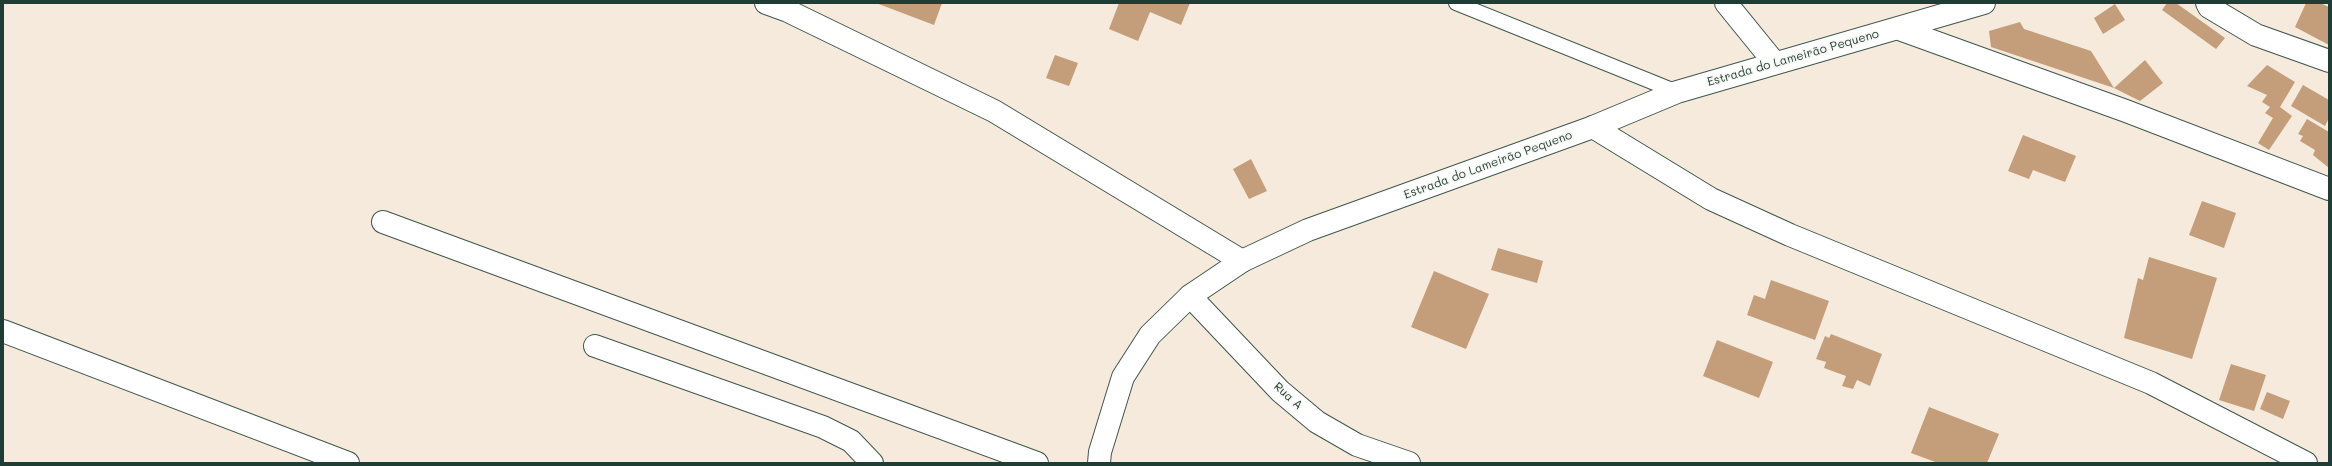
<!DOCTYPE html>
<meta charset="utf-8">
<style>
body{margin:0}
#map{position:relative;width:2332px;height:466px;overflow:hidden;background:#f5eadb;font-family:Mali,sans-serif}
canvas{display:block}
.frame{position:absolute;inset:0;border:4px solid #1f3d34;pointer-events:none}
</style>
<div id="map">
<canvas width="2332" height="466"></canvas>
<div class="frame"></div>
</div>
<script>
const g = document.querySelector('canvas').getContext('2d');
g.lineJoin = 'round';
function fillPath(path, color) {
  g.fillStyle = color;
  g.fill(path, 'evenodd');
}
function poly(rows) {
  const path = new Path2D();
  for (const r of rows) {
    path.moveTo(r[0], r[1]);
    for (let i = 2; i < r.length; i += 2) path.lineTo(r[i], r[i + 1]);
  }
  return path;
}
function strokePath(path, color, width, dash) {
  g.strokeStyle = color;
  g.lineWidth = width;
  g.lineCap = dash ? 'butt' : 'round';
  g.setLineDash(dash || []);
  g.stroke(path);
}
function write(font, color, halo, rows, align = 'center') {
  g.font = font + ' Mali,sans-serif';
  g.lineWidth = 3;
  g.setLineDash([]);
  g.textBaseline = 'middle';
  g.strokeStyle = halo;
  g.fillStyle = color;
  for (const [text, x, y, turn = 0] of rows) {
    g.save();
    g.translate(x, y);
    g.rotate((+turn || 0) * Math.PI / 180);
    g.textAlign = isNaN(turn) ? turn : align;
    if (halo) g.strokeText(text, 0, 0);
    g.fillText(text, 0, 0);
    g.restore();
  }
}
const building = poly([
 [876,3,942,3,934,25],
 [1119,3,1190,3,1181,25,1150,12,1138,41,1109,29],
 [2167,3,2176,3,2225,38,2216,49,2162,10],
 [2306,3,2320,3,2329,7,2329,45,2295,27],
 [2115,4,2125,20,2103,34,2094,18],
 [2020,22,2024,29,2091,51,2114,88,1991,47,1989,31],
 [1055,55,1078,63,1069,86,1046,78],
 [2145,60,2163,83,2140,101,2114,88],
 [2267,65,2295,82,2280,107,2292,116,2269,150,2258,143,2273,118,2265,113,2270,107,2262,102,2267,95,2247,86],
 [2303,85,2329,100,2329,118,2325,126,2291,106],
 [2307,119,2329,132,2329,168,2313,155,2315,150,2300,141,2303,136,2298,134],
 [2023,135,2076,156,2065,182,2033,170,2029,179,2008,171],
 [1251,159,1267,191,1249,199,1233,169],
 [2202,201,2236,213,2224,248,2189,235],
 [1498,248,1543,261,1537,283,1491,270],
 [2149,257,2217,278,2192,359,2124,338,2138,278,2143,280],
 [1434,271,1489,294,1466,349,1411,327],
 [1771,280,1829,301,1815,340,1747,315,1754,295,1765,299],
 [1831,334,1882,354,1870,386,1857,380,1853,389,1842,386,1846,376,1824,368,1826,362,1816,359,1825,336,1829,338],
 [1717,340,1773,362,1759,398,1703,376],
 [2231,364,2266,375,2254,411,2219,400],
 [2267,392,2290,401,2283,419,2260,409],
 [1929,407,1999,434,1987,463,1938,463,1911,453]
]);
const lane = poly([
 [1456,3,1677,92]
]);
const street = poly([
 [766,3,788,11,994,111,1242,261],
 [1726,3,1774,62],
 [2207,3,2209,7,2256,35,2329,61],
 [1899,29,2126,111,2329,189],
 [1593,127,1711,199,1790,235,2151,383,2306,463],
 [383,222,1037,463],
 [1190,296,1280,391,1317,422,1357,445,1409,463],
 [3,331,348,463],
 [595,346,823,427,851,441,872,463]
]);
const secondary = poly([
 [1099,463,1100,452,1123,377,1150,335,1190,296,1242,261,1308,230,1593,127,1677,92,1984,3]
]);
const streetNames = [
 ["Estrada do Lameirão Pequeno",1793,58,-16],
 ["Estrada do Lameirão Pequeno",1488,165,-20],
 ["Rua A",1288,396,42]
];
fillPath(building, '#c49e7a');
strokePath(lane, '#3f574d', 16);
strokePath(street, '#3f574d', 24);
strokePath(secondary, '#3f574d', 24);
strokePath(lane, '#fff', 14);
strokePath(street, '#fff', 22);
strokePath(secondary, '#fff', 22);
write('12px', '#1f3d34', '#f6f6f2', streetNames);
</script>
